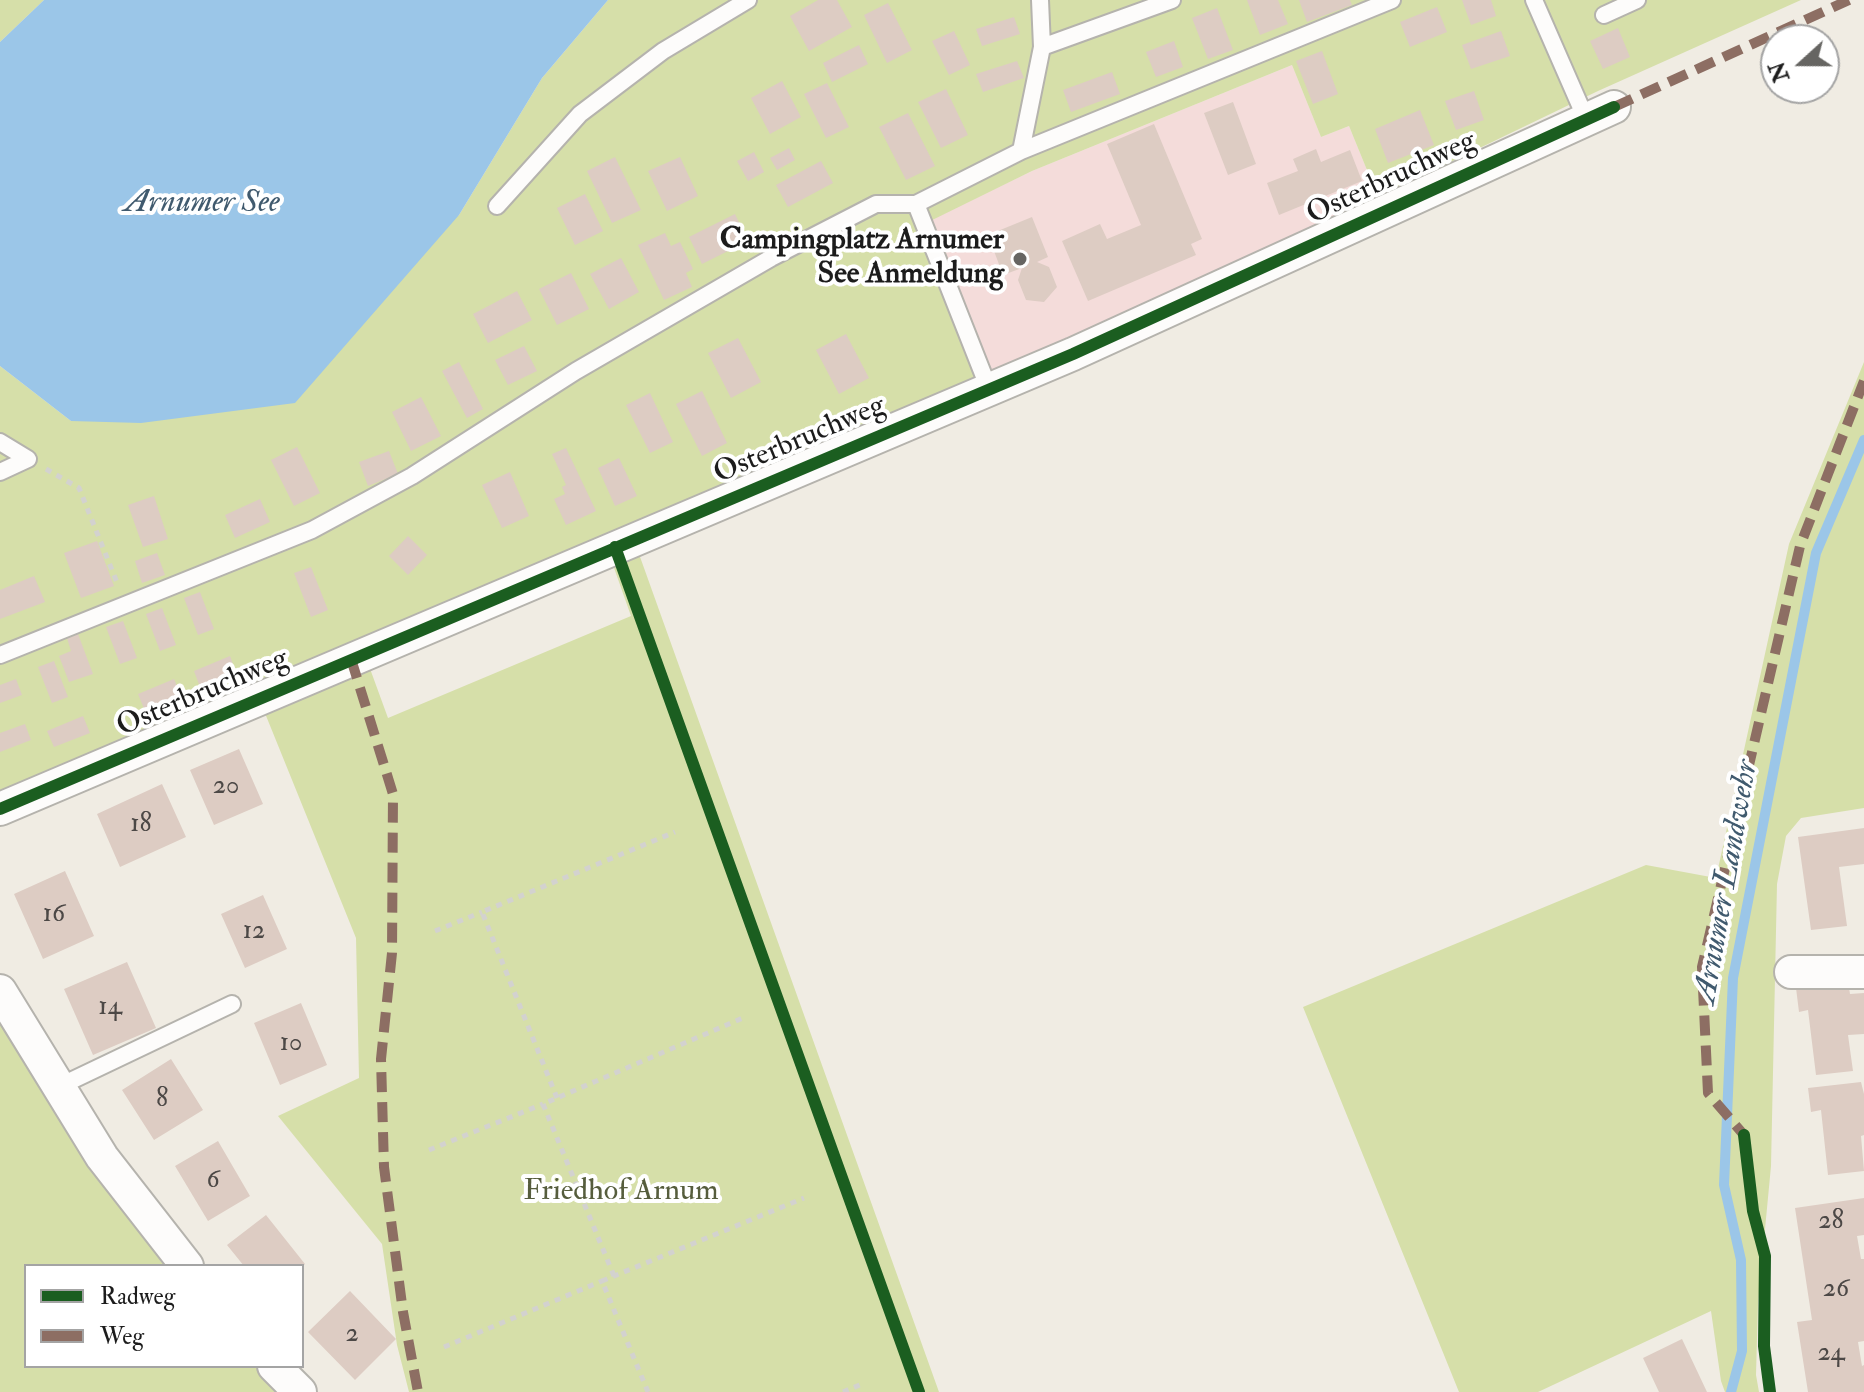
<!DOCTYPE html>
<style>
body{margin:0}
#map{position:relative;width:1864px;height:1392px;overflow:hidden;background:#f0ece3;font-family:"IM FELL Double Pica",serif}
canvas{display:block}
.legend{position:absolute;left:24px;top:1264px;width:280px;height:104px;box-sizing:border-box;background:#fff;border:2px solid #a4a4a4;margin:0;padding:10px 14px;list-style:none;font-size:24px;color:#1c1c1c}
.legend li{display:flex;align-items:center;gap:16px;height:40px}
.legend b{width:40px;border:2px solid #a4a4a4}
.north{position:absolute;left:1760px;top:24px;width:80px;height:80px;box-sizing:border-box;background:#fff;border:2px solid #a4a4a4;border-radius:50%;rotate:249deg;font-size:22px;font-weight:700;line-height:32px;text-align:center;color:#1c1c1c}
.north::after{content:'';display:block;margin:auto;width:28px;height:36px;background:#666562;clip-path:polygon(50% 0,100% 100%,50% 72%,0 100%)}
</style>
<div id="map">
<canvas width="1864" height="1392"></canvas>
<ul class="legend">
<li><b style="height:10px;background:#1b5e20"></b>Radweg</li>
<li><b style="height:10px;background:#8d6e63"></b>Weg</li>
</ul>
<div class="north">N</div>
</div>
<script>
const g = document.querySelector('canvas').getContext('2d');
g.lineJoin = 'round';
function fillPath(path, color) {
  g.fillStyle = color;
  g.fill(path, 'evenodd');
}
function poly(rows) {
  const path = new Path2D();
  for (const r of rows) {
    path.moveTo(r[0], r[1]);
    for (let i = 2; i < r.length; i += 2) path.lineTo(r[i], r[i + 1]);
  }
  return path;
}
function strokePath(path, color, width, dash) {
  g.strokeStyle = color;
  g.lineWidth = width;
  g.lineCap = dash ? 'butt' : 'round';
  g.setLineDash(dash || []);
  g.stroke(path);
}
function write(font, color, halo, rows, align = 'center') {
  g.font = font + ' "IM FELL Double Pica",serif';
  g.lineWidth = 8;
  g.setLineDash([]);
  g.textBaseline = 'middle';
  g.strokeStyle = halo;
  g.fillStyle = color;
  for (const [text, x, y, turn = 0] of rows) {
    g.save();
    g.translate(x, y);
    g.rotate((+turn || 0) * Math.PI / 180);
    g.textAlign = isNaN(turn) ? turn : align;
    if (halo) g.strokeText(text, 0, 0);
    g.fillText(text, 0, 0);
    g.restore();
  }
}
const built = poly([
 [1292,65,1321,137,1349,126,1378,197,976,379,916,227,1032,171]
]);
const green = poly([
 [0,0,44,0,0,42],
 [608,0,1801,0,1598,91,1378,197,1349,126,1321,137,1292,65,1032,171,916,228,976,379,361,644,388,718,631,616,613,565,639,554,939,1392,409,1392,397,1345,382,1244,278,1116,359,1078,356,938,256,691,0,801,0,366,71,421,459,215,542,78],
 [1864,362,1864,808,1801,818,1786,836,1777,884,1771,1166,1758,1303,1756,1375,1759,1392,1725,1392,1721,1381,1711,1311,1538,1392,1459,1392,1303,1007,1646,865,1716,878,1789,544],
 [0,1017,169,1266,26,1266,26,1366,256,1366,281,1392,0,1392]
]);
const water = poly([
 [44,0,608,0,542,78,459,215,295,403,141,423,71,421,0,366,0,42]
]);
const stream = poly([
 [1731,1392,1742,1351,1741,1260,1724,1185,1733,978,1816,553,1864,440]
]);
const building = poly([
 [818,0,837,0,852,27,809,51,790,16],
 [1247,0,1278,0,1288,24,1260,35],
 [1299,0,1350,0,1352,5,1307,22],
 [1462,0,1491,0,1496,16,1471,25],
 [888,3,912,50,887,63,864,15],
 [1437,7,1447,32,1410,47,1400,22],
 [1217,8,1233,50,1208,59,1192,18],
 [1014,17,1020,34,982,46,976,29],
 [1618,28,1630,57,1603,69,1590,41],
 [954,31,970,65,949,75,932,41],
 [1501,31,1510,56,1471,69,1462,45],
 [1174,41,1183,67,1156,77,1146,52],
 [859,45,868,64,832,82,823,63],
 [1322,51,1338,94,1313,104,1296,61],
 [1017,61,1024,78,983,92,976,74],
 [1112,72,1120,94,1071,112,1063,90],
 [782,81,801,117,770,134,751,98],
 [827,83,849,127,826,138,804,94],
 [946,89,968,135,941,148,918,102],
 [1474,91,1484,120,1456,130,1445,101],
 [1233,102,1256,164,1228,175,1204,113],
 [1420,110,1434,145,1388,163,1375,129],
 [908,113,935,166,906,180,879,127],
 [1154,124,1202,239,1191,244,1196,255,1088,301,1062,241,1100,224,1107,239,1141,225,1107,144],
 [789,148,795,160,777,170,770,158],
 [1316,149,1321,162,1350,150,1362,181,1279,215,1267,183,1298,171,1293,159],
 [754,152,764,172,748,181,737,161],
 [615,157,641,210,612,223,587,171],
 [680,157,698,196,667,211,648,171],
 [821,161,833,183,788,207,776,185],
 [585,194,603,231,575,245,557,208],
 [735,214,748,241,702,264,689,237],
 [1032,217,1048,257,1037,262,1049,267,1057,287,1044,302,1026,300,1018,280,1022,268,1003,275,988,235],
 [665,233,671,246,680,242,693,269,686,273,692,287,664,300,638,245],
 [621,258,639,292,609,309,590,274],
 [571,273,589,309,557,325,539,289],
 [517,291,532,320,488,343,473,314],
 [846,334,869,378,839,394,816,350],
 [738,338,761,382,731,398,708,353],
 [524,346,537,371,508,385,495,360],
 [459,362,483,409,467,418,442,371],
 [702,391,727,443,702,456,676,404],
 [650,393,673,442,650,453,626,405],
 [421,397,441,436,411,451,392,412],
 [297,447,320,493,294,506,271,460],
 [566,448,596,511,566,525,554,499,565,494,562,487,566,485,552,454],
 [389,451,398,474,368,486,359,462],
 [619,458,637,496,615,506,598,468],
 [510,472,529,516,502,528,482,485],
 [154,496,168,539,143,547,128,505],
 [260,499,270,522,235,538,225,515],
 [408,536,427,555,408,575,389,556],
 [97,541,114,586,81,598,64,553],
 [157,553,165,575,142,583,135,561],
 [311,567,328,610,311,617,294,573],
 [34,576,45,602,0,619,0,590],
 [200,592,214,629,198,635,184,598],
 [162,608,176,645,160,651,146,614],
 [123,621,137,658,120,664,106,627],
 [78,634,93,674,69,682,59,656,71,651,67,638],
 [230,656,236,672,200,687,194,671],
 [54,661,68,697,52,703,38,667],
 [16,679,22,695,0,703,0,685],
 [174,679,181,695,145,711,138,694],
 [83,716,90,733,54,747,47,731],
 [25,724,31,740,0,752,0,733],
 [239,749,263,804,214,825,190,770],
 [162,784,186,837,120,867,97,814],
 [1864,828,1864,864,1839,867,1847,926,1811,930,1798,837],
 [65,871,94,936,43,959,14,894],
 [263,895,287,949,245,968,221,914],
 [127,962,156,1028,93,1055,64,989],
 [1848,982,1850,994,1864,993,1864,1034,1848,1035,1853,1071,1816,1075,1808,1010,1799,1012,1796,988],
 [301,1003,327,1065,280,1085,254,1023],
 [171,1059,203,1110,154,1140,122,1090],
 [1861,1082,1864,1094,1864,1135,1861,1136,1864,1171,1828,1175,1821,1110,1811,1112,1808,1088],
 [218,1141,250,1196,208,1221,175,1166],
 [1864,1198,1864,1235,1857,1236,1861,1259,1864,1259,1864,1341,1858,1342,1862,1366,1864,1365,1864,1392,1808,1392,1797,1322,1812,1320,1795,1208],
 [266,1215,305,1264,303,1266,244,1266,227,1245],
 [350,1291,396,1339,355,1380,308,1332],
 [1682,1339,1707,1392,1659,1392,1643,1358]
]);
const path = poly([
 [46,469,79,488,118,585],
 [435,931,482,912],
 [557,1098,482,912,675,832],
 [429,1150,543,1104],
 [614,1276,543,1104,745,1017],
 [444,1347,602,1281],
 [648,1392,602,1281,804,1198],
 [843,1392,862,1384]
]);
const service = poly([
 [1534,0,1586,119],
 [1604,15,1637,0],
 [1042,47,1172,0],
 [1021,151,1392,0],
 [916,204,989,389],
 [497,206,580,114,663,51,748,0],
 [0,442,28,459,0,472],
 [0,655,312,530,412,476,576,371,771,258,876,204,916,204,1021,151,1042,47,1040,0],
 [58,1087,232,1004]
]);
const minor = poly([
 [0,809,1073,354,1614,107],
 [1791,972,1864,972],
 [0,991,102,1157,187,1266],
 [274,1366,300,1392]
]);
const quiet = poly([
 [1614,107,1849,0],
 [351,659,393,794,392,953,381,1059,384,1167,403,1312,418,1392],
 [1745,1142,1744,1135,1708,1093,1702,967,1800,546,1864,381]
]);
const cycleway = poly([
 [615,547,919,1392],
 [0,809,1073,354,1614,107],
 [1744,1135,1753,1211,1765,1256,1764,1346,1770,1392]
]);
const markers = [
 [1020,259,8,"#666562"]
];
const numberNames = [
 ["20",226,787],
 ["18",141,825],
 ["16",54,915],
 ["12",254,932],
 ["14",110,1008],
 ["10",291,1044],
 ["8",162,1100],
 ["6",213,1181],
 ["28",1831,1222],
 ["26",1836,1290],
 ["2",352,1335],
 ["24",1831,1354]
];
const streetNames = [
 ["Osterbruchweg",1392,179,-25],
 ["Osterbruchweg",800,441,-23],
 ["Osterbruchweg",203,694,-23]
];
const poiNames = [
 ["Campingplatz Arnumer",1004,242],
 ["See Anmeldung",1004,276]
];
const parkNames = [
 ["Friedhof Arnum",621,1193]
];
const waterNames = [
 ["Arnumer See",202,204],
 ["Arnumer Landwehr",1728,882,-80]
];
fillPath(built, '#f4dcda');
fillPath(green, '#d6dfa9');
fillPath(water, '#9bc6e8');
strokePath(stream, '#9bc6e8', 10);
fillPath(building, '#ddccc3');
strokePath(service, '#b5b3ad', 20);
strokePath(minor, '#b5b3ad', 36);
strokePath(path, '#d3d2cf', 5, [6, 6]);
strokePath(service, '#fdfcfb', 16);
strokePath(minor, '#fdfcfb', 32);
strokePath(quiet, '#8d6e63', 10, [20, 10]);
strokePath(cycleway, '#1b5e20', 12);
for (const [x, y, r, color] of markers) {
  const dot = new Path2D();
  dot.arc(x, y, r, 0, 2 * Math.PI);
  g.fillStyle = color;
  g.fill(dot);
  strokePath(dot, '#fff', 3);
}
write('26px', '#4c4846', null, numberNames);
write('30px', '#1c1c1c', '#fff', streetNames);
write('bold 30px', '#1c1c1c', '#fff', poiNames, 'right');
write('30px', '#565d3d', '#fff', parkNames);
write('italic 32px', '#405a6e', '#fff', waterNames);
</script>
